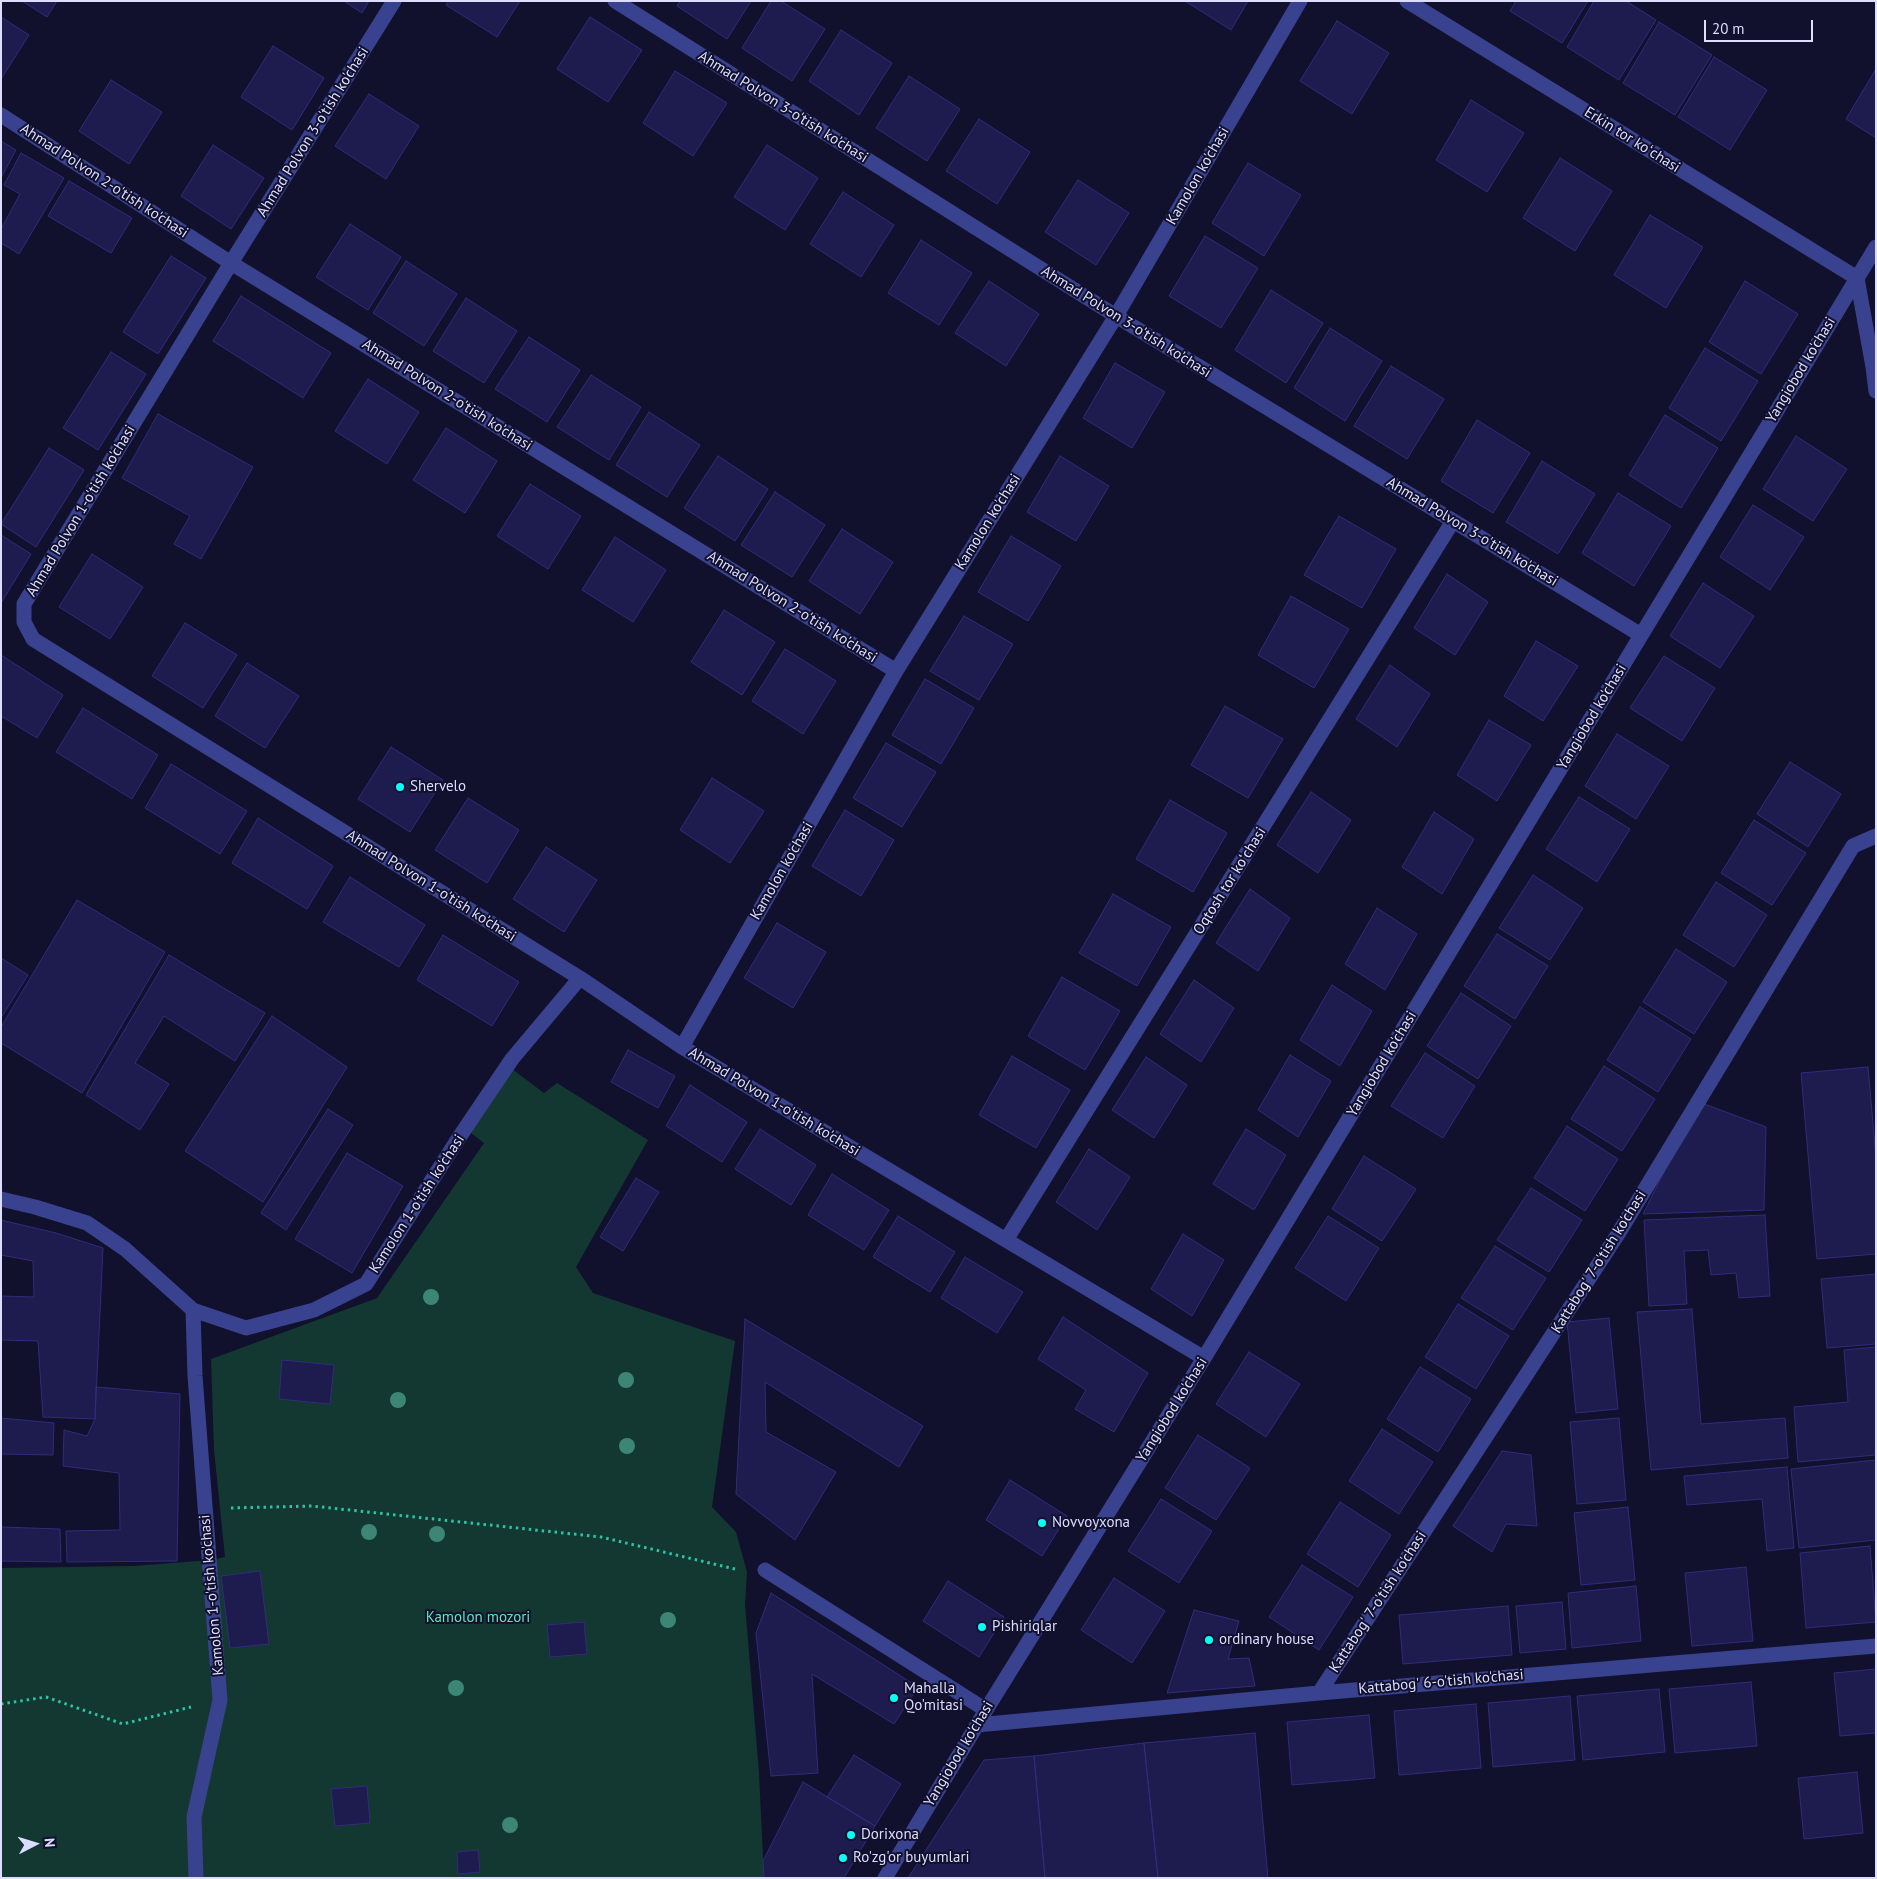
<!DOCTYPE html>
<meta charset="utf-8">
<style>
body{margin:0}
#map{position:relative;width:1877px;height:1879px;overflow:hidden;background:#11102d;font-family:"PT Sans",sans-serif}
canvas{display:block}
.frame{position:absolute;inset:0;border:2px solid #dcddff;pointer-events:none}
.north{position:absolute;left:10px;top:1819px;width:50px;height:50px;-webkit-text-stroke:4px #11102d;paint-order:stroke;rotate:85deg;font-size:14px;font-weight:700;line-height:20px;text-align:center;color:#dcddff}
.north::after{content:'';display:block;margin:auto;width:18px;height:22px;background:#dcddff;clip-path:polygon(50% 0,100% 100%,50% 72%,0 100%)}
.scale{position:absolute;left:1704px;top:20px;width:109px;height:22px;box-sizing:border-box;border:2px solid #dcddff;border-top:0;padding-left:6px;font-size:15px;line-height:18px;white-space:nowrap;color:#dcddff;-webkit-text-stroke:4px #11102d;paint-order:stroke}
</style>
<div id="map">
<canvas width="1877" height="1879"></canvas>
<div class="frame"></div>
<div class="north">N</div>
<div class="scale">20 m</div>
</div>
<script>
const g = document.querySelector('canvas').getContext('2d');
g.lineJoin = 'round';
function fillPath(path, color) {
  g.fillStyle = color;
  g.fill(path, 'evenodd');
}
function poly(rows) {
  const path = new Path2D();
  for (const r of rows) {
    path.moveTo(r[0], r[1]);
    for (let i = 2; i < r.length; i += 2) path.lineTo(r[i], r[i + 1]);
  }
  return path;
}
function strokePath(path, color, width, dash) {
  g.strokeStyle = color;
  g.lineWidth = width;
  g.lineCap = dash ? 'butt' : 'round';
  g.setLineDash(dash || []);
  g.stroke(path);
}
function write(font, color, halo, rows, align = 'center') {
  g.font = font + ' "PT Sans",sans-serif';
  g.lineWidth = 4;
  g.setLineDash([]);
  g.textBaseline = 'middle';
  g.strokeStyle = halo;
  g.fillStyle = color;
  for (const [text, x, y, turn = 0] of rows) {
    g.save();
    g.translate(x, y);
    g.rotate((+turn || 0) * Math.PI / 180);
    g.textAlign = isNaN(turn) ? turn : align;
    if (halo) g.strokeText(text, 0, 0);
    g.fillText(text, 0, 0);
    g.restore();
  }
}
const green = poly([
 [508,1066,544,1093,557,1083,648,1140,576,1267,593,1293,735,1341,712,1507,736,1532,747,1572,745,1604,759,1773,764,1878,1,1878,1,1568,133,1566,211,1560,225,1557,214,1450,211,1359,377,1298,484,1143,466,1129]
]);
const building = poly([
 [22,1,57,1,47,17,22,1],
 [344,1,369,1,362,13,344,1],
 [448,1,520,1,497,37,446,5,448,1],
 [680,1,751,1,727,39,677,6,680,1],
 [771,1,781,1,825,29,792,81,742,48,771,1],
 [1185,1,1248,1,1231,30,1185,1],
 [1516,1,1588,1,1562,43,1510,11,1516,1],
 [1594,1,1626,1,1656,20,1619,80,1567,47,1594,1],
 [1,17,29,35,1,79,1,17],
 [590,17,642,50,608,102,557,69,590,17],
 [1337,21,1389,53,1352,114,1300,81,1337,21],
 [1659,22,1712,55,1675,115,1623,83,1659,22],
 [841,30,892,63,859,115,809,81,841,30],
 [273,46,324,78,292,130,241,97,273,46],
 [1714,57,1767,90,1730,150,1678,117,1714,57],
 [1876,69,1876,138,1846,119,1876,69],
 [675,71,727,103,693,156,643,123,675,71],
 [909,76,960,109,927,161,876,128,909,76],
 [111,80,162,112,129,164,79,131,111,80],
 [369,94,419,126,386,179,335,146,369,94],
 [1471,100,1524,133,1487,192,1436,160,1471,100],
 [979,119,1030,152,997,204,946,171,979,119],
 [1,141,16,150,1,178,1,141],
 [213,145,264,178,231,229,181,196,213,145],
 [767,145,818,178,785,230,734,197,767,145],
 [21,153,64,178,19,254,1,243,1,229,20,194,4,185,21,153],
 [1560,158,1612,191,1575,251,1523,218,1560,158],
 [1248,163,1301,195,1264,256,1212,223,1248,163],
 [1078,180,1129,213,1096,265,1045,232,1078,180],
 [69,181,132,218,111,253,48,216,69,181],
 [843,192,894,225,861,277,810,244,843,192],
 [1650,215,1703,247,1666,308,1614,275,1650,215],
 [350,224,401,257,368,310,316,277,350,224],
 [1205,236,1258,268,1221,328,1169,296,1205,236],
 [921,240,972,273,939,325,888,293,921,240],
 [171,256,206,278,158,354,123,332,171,256],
 [406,261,457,294,424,346,373,313,406,261],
 [989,281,1039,314,1006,366,955,333,989,281],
 [1745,281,1798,314,1761,374,1709,342,1745,281],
 [1271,290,1323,323,1286,383,1235,350,1271,290],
 [241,296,331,353,303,398,213,341,241,296],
 [466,298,517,331,484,383,433,351,466,298],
 [1330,328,1382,361,1345,421,1294,388,1330,328],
 [529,337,580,370,547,422,495,389,529,337],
 [1705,348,1758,381,1721,441,1669,408,1705,348],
 [111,352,146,374,98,450,63,428,111,352],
 [1115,363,1165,392,1132,448,1083,418,1115,363],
 [1391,366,1444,399,1407,459,1354,426,1391,366],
 [591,375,641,407,609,460,557,427,591,375],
 [368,379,419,412,387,464,335,431,368,379],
 [649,412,700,445,667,497,616,465,649,412],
 [158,414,253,467,201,559,174,544,190,516,122,478,158,414],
 [1665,415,1718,448,1681,508,1629,475,1665,415],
 [1477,420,1530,453,1493,513,1441,481,1477,420],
 [446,428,497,461,465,513,413,480,446,428],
 [1796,436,1847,469,1813,521,1763,489,1796,436],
 [49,448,84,470,36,547,1,524,49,448],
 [718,456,768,489,735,541,684,508,718,456],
 [1060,456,1109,486,1076,541,1027,512,1060,456],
 [1542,461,1595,494,1558,554,1506,522,1542,461],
 [530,484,581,516,548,569,497,536,530,484],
 [775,492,825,525,792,577,741,545,775,492],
 [1618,493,1671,526,1634,586,1582,553,1618,493],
 [1753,505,1804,537,1770,590,1720,557,1753,505],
 [1339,516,1396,549,1362,608,1304,575,1339,516],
 [842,529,893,562,860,614,809,581,842,529],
 [1,535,31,554,1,603,1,535],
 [1011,536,1061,566,1028,621,978,592,1011,536],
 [615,537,666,570,633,622,582,590,615,537],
 [92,554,143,587,110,639,59,607,92,554],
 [1447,574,1488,602,1455,655,1414,628,1447,574],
 [1703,583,1754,616,1720,668,1670,636,1703,583],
 [1291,596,1349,629,1314,688,1258,655,1291,596],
 [724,610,775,642,742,695,691,662,724,610],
 [964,616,1013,644,979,700,930,671,964,616],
 [185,623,237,655,203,708,152,676,185,623],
 [1536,641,1578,666,1543,721,1504,696,1536,641],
 [785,649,836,681,803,734,752,701,785,649],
 [1,655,63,695,37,738,1,716,1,655],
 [1664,656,1715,688,1682,741,1630,708,1664,656],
 [247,663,299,696,265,748,215,716,247,663],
 [1390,665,1430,694,1397,747,1356,719,1390,665],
 [925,679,974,708,941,764,892,735,925,679],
 [1225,706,1283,739,1248,798,1191,765,1225,706],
 [83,708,158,755,132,799,56,752,83,708],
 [1489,720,1531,745,1497,801,1457,775,1489,720],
 [1617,734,1669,766,1636,819,1585,786,1617,734],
 [886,743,936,772,902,827,853,798,886,743],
 [391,747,443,780,410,832,358,799,391,747],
 [1790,762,1841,794,1808,847,1757,814,1790,762],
 [171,764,247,811,220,854,145,808,171,764],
 [712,778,764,811,730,863,680,830,712,778],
 [1311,792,1351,820,1318,873,1277,845,1311,792],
 [1579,797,1630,829,1597,882,1546,849,1579,797],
 [468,798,519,830,487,883,435,850,468,798],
 [1170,800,1227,833,1193,892,1136,859,1170,800],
 [845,810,894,840,861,896,812,866,845,810],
 [1434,812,1474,839,1442,894,1402,867,1434,812],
 [258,818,333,866,307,909,232,863,258,818],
 [1754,820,1806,853,1772,905,1721,873,1754,820],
 [546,847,597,880,564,932,513,899,546,847],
 [1533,875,1583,908,1550,960,1499,928,1533,875],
 [350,877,425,925,399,967,323,922,350,877],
 [1716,882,1767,915,1734,967,1683,935,1716,882],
 [1250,889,1290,918,1258,971,1216,943,1250,889],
 [1113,894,1171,927,1137,986,1079,953,1113,894],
 [77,900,165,952,82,1093,1,1043,1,1027,77,900],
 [1377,908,1417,934,1385,990,1345,964,1377,908],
 [777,923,826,952,793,1008,744,978,777,923],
 [1497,934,1548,966,1515,1019,1464,986,1497,934],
 [443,935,519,982,492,1026,417,980,443,935],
 [1676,949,1727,982,1694,1034,1643,1002,1676,949],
 [169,955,265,1013,235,1061,164,1016,135,1063,169,1084,140,1130,86,1095,169,955],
 [1,958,28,975,1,1018,1,958],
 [1062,977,1120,1011,1085,1070,1028,1036,1062,977],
 [1194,980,1234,1008,1201,1062,1160,1034,1194,980],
 [1332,985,1372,1011,1340,1066,1300,1040,1332,985],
 [1461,993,1511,1026,1478,1079,1427,1046,1461,993],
 [1640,1007,1691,1039,1658,1092,1607,1060,1640,1007],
 [272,1016,347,1067,263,1202,185,1151,272,1016],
 [628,1050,675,1076,658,1108,611,1082,628,1050],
 [1425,1053,1475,1086,1443,1138,1391,1106,1425,1053],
 [1290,1055,1331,1081,1298,1137,1258,1110,1290,1055],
 [1012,1056,1070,1090,1036,1148,979,1115,1012,1056],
 [1146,1057,1187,1085,1154,1138,1112,1110,1146,1057],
 [1604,1066,1655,1099,1622,1151,1571,1119,1604,1066],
 [1868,1067,1876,1158,1876,1254,1817,1259,1801,1073,1868,1067],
 [690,1085,747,1122,722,1162,666,1126,690,1085],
 [1699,1102,1766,1127,1764,1210,1643,1214,1699,1102],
 [328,1109,353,1125,286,1230,261,1213,328,1109],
 [1567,1126,1618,1159,1585,1211,1534,1178,1567,1126],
 [760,1129,816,1165,791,1205,735,1169,760,1129],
 [1246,1129,1286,1155,1254,1210,1213,1184,1246,1129],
 [1089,1149,1130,1177,1097,1230,1056,1202,1089,1149],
 [347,1153,403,1186,352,1273,295,1239,347,1153],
 [1364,1156,1416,1189,1382,1241,1332,1209,1364,1156],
 [832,1174,889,1210,864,1250,808,1215,832,1174],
 [636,1178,659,1192,623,1251,600,1237,636,1178],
 [1531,1188,1582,1220,1549,1272,1497,1240,1531,1188],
 [1765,1215,1770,1296,1739,1298,1736,1273,1711,1275,1708,1250,1684,1251,1687,1304,1649,1306,1644,1220,1765,1215],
 [898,1216,955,1252,930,1292,873,1257,898,1216],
 [1328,1216,1379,1248,1346,1301,1295,1268,1328,1216],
 [1,1220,56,1233,103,1248,95,1419,43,1417,38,1341,1,1340,1,1296,34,1297,33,1261,1,1255,1,1220],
 [1183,1234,1224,1260,1192,1316,1151,1289,1183,1234],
 [1495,1246,1546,1278,1513,1330,1461,1298,1495,1246],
 [965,1257,1023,1292,997,1333,941,1298,965,1257],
 [1876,1274,1876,1344,1827,1348,1821,1279,1876,1274],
 [1458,1304,1509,1336,1476,1389,1425,1357,1458,1304],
 [1692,1309,1701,1424,1785,1418,1788,1458,1651,1470,1637,1312,1692,1309],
 [1063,1317,1148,1373,1114,1432,1075,1409,1086,1390,1038,1359,1063,1317],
 [1609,1318,1618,1409,1576,1413,1567,1322,1609,1318],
 [745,1319,923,1426,899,1467,765,1382,766,1432,836,1472,795,1540,736,1494,745,1319],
 [1876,1347,1876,1455,1798,1462,1794,1407,1848,1402,1844,1350,1876,1347],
 [1249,1352,1300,1384,1266,1437,1216,1404,1249,1352],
 [282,1360,334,1365,330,1404,279,1399,282,1360],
 [1420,1367,1471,1399,1438,1452,1387,1419,1420,1367],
 [96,1387,180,1394,177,1561,67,1562,66,1531,120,1530,119,1473,63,1466,64,1430,87,1436,95,1419,96,1387],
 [1,1418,54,1423,53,1455,1,1454,1,1418],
 [1619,1418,1626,1500,1577,1504,1570,1422,1619,1418],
 [1382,1429,1433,1462,1399,1514,1349,1481,1382,1429],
 [1198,1435,1250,1468,1216,1520,1165,1488,1198,1435],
 [1502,1451,1531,1455,1537,1526,1506,1524,1492,1552,1453,1526,1502,1451],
 [1876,1460,1876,1540,1799,1548,1791,1469,1876,1460],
 [1787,1467,1794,1548,1767,1551,1762,1499,1687,1505,1684,1476,1787,1467],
 [1010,1480,1067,1516,1042,1556,986,1520,1010,1480],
 [1161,1499,1212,1531,1179,1583,1128,1551,1161,1499],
 [1340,1502,1391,1535,1358,1587,1307,1554,1340,1502],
 [1628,1507,1635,1580,1581,1585,1574,1513,1628,1507],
 [1,1527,60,1529,61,1562,1,1561,1,1527],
 [1870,1546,1876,1622,1806,1628,1800,1553,1870,1546],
 [1302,1565,1353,1597,1319,1650,1269,1617,1302,1565],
 [1746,1567,1753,1641,1692,1646,1685,1573,1746,1567],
 [260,1571,269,1644,230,1648,221,1576,260,1571],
 [1114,1578,1165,1611,1132,1663,1081,1630,1114,1578],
 [948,1581,1004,1617,979,1657,923,1621,948,1581],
 [1636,1586,1641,1641,1572,1648,1568,1593,1636,1586],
 [771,1593,918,1687,894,1724,812,1674,818,1773,771,1776,756,1633,771,1593],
 [1562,1602,1566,1649,1520,1653,1516,1606,1562,1602],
 [1508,1606,1512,1655,1403,1664,1399,1615,1508,1606],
 [1194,1610,1239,1621,1228,1659,1249,1658,1255,1686,1167,1693,1194,1610],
 [584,1622,587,1654,550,1657,547,1625,584,1622],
 [1876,1669,1876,1733,1840,1736,1834,1673,1876,1669],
 [1751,1682,1757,1746,1675,1753,1669,1689,1751,1682],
 [1659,1689,1665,1752,1583,1760,1577,1696,1659,1689],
 [1570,1696,1575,1760,1493,1767,1488,1703,1570,1696],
 [1476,1704,1481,1768,1399,1775,1394,1711,1476,1704],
 [1369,1715,1375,1778,1292,1785,1287,1722,1369,1715],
 [1255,1733,1268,1878,1158,1878,1144,1743,1255,1733],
 [1144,1743,1158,1878,1045,1878,1034,1756,1144,1743],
 [854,1755,901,1784,875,1826,827,1797,854,1755],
 [1034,1756,1045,1878,908,1878,984,1760,1034,1756],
 [1857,1772,1863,1833,1804,1839,1798,1778,1857,1772],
 [803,1782,875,1826,844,1878,764,1878,763,1861,803,1782],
 [367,1786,370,1823,335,1826,331,1789,367,1786],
 [478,1850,480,1872,458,1874,457,1852,478,1850]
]);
const path = poly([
 [231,1508,312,1506,601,1537,739,1570],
 [1,1704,46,1697,123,1724,191,1707]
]);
const minor = poly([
 [394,1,231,263,24,604,24,622,33,639,580,978,682,1047,1204,1358],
 [615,1,1116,316,1641,635],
 [1407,1,1857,278,1873,367,1876,391],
 [1,115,231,263,896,671],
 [682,1047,896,671,1116,316,1300,1],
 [1,1199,35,1207,87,1223,125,1249,193,1310,195,1376,220,1700,194,1817,196,1878],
 [1006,1240,1453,521],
 [193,1310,246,1328,314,1310,366,1284,458,1139,512,1059,580,978],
 [765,1570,986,1710],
 [1319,1693,1618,1234,1853,846,1876,836],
 [977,1725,1319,1693,1876,1646],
 [885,1878,986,1710,1204,1358,1876,247]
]);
const trees = [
 [431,1297],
 [626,1380],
 [398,1400],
 [627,1446],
 [369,1532],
 [437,1534],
 [668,1620],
 [456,1688],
 [510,1825]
];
const markers = [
 [400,787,5,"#08fff5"],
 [1042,1523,5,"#08fff5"],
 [982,1627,5,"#08fff5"],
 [1209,1640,5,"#08fff5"],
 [894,1698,5,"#08fff5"],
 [851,1835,5,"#08fff5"],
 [843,1858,5,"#08fff5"]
];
const streetNames = [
 ["Ahmad Polvon 3-o'tish ko'chasi",783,107,32],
 ["Ahmad Polvon 3-o'tish ko'chasi",313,132,-58],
 ["Erkin tor koʻchasi",1632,140,32],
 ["Kamolon ko'chasi",1198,176,-60],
 ["Ahmad Polvon 2-o'tish ko'chasi",104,181,33],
 ["Ahmad Polvon 3-o'tish ko'chasi",1126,322,32],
 ["Yangiobod ko'chasi",1801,370,-59],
 ["Ahmad Polvon 2-o'tish ko'chasi",447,395,32],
 ["Ahmad Polvon 1-o'tish ko'chasi",81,511,-59],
 ["Kamolon ko'chasi",988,522,-58],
 ["Ahmad Polvon 3-o'tish ko'chasi",1472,532,31],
 ["Ahmad Polvon 2-o'tish ko'chasi",792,607,32],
 ["Yangiobod ko'chasi",1592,717,-59],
 ["Kamolon ko'chasi",782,871,-60],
 ["Oqtosh tor koʻchasi",1230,881,-58],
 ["Ahmad Polvon 1-o'tish ko'chasi",431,886,32],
 ["Yangiobod ko'chasi",1382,1064,-59],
 ["Ahmad Polvon 1-o'tish ko'chasi",774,1102,31],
 ["Kamolon 1-o'tish ko'chasi",417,1204,-57],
 ["Kattabog' 7-o'tish ko'chasi",1599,1262,-58],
 ["Yangiobod ko'chasi",1172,1410,-58],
 ["Kamolon 1-o'tish ko'chasi",212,1595,-95],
 ["Kattabog' 7-o'tish ko'chasi",1378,1602,-57],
 ["Kattabog' 6-o'tish ko'chasi",1441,1682,-5],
 ["Yangiobod ko'chasi",959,1754,-59]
];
const poiNames = [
 ["Shervelo",410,787],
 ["Novvoyxona",1052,1523],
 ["Pishiriqlar",992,1627],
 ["ordinary house",1219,1640],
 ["Mahalla",904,1689],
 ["Qo'mitasi",904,1706],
 ["Dorixona",861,1835],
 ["Ro'zg'or buyumlari",853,1858]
];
const parkNames = [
 ["Kamolon mozori",478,1618]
];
fillPath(green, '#133731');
fillPath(building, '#1e1b4f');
strokePath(building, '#312c7c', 1);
strokePath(path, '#2bc5a6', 3, [2.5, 4]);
strokePath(minor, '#39428e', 15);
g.fillStyle = '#3d8676';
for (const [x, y] of trees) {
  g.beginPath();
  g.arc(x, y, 8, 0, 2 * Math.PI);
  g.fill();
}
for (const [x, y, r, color] of markers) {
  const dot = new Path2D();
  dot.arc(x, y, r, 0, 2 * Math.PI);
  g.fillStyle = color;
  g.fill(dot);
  strokePath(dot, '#11102d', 2);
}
write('15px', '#dcddff', '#11102d', streetNames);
write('15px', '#dcddff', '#11102d', poiNames, 'left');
write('15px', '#61e6b2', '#11102d', parkNames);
</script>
